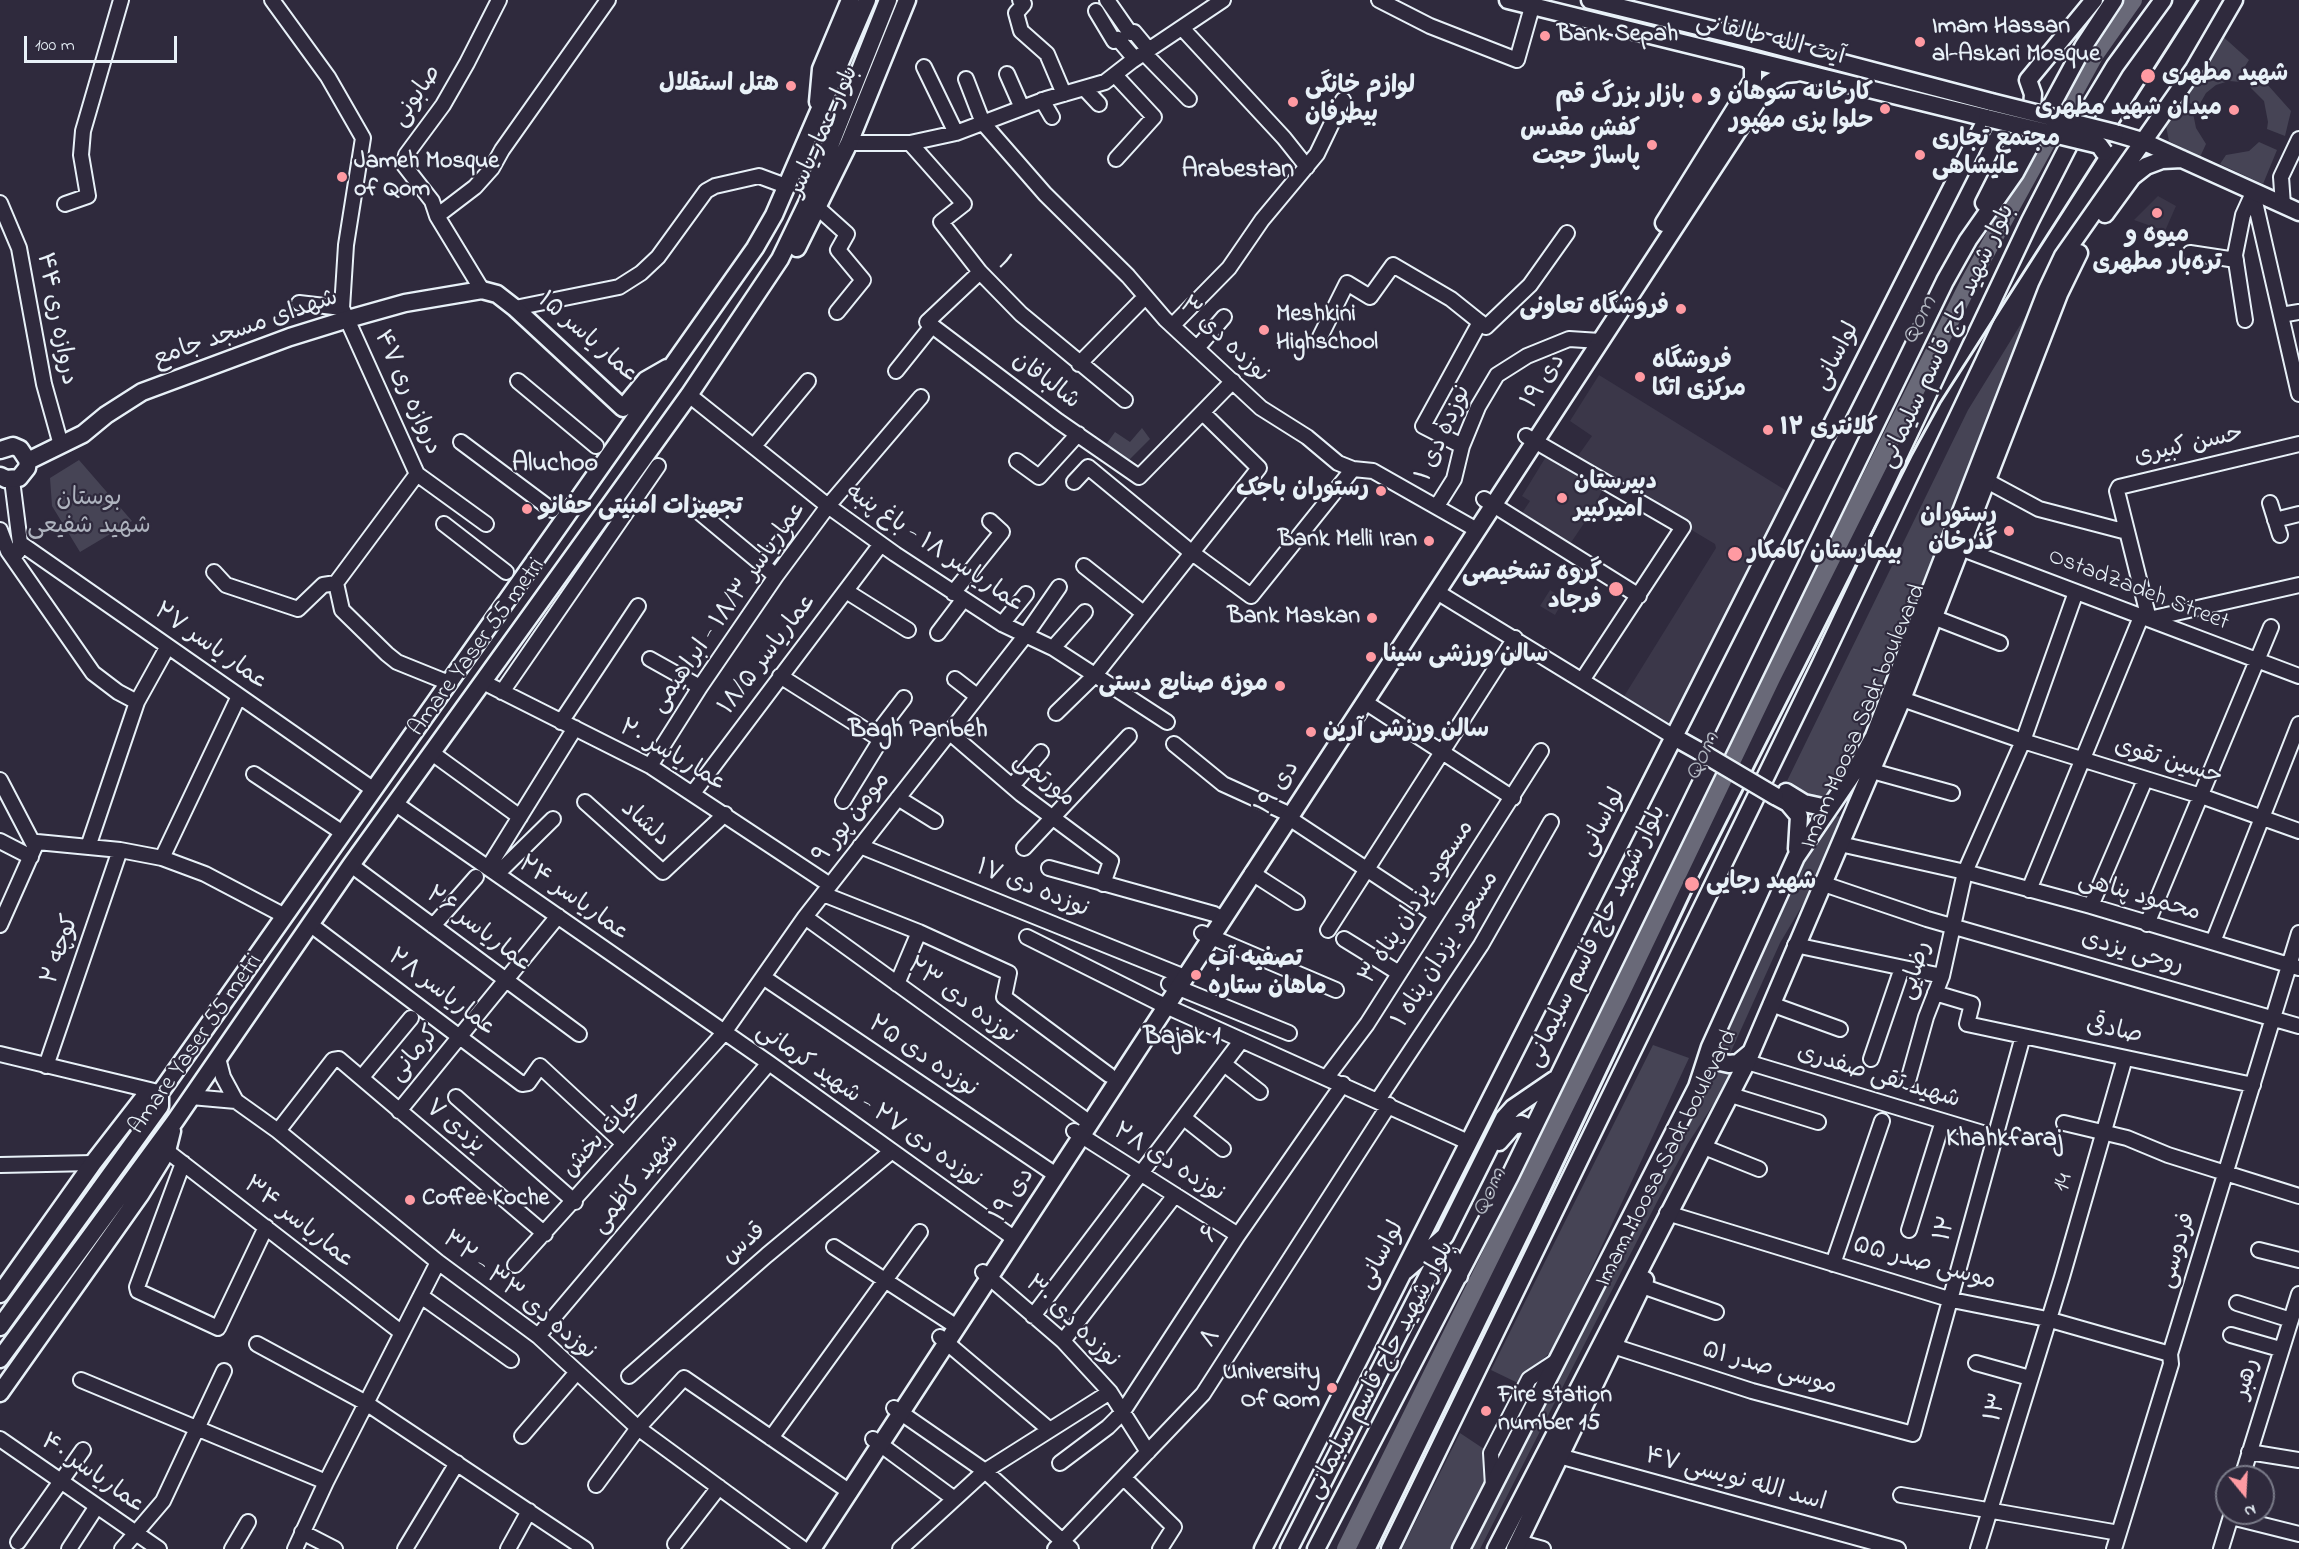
<!DOCTYPE html>
<meta charset="utf-8">
<style>
body{margin:0}
#map{position:relative;width:2299px;height:1549px;overflow:hidden;background:#2f2a3d;font-family:"Indie Flower",sans-serif}
canvas{display:block}
.north{position:absolute;left:2215px;top:1465px;width:60px;height:60px;box-sizing:border-box;background:#2f2a3d;border:2px solid #797a88;border-radius:50%;rotate:162deg;font-size:16px;font-weight:700;line-height:24px;text-align:center;color:#e8f1f8}
.north::after{content:'';display:block;margin:auto;width:21px;height:27px;background:#ff9aa2;clip-path:polygon(50% 0,100% 100%,50% 72%,0 100%)}
.scale{position:absolute;left:24px;top:36px;width:153px;height:27px;box-sizing:border-box;border:3px solid #e8f1f8;border-top:0;padding-left:8px;font-size:18px;line-height:21px;white-space:nowrap;color:#e8f1f8;-webkit-text-stroke:4px #2f2a3d;paint-order:stroke}
</style>
<div id="map">
<canvas width="2299" height="1549"></canvas>
<div class="north">N</div>
<div class="scale">100 m</div>
</div>
<script>
const g = document.querySelector('canvas').getContext('2d');
g.lineJoin = 'round';
function fillPath(path, color) {
  g.fillStyle = color;
  g.fill(path, 'evenodd');
}
function poly(rows) {
  const path = new Path2D();
  for (const r of rows) {
    path.moveTo(r[0], r[1]);
    for (let i = 2; i < r.length; i += 2) path.lineTo(r[i], r[i + 1]);
  }
  return path;
}
function strokePath(path, color, width, dash) {
  g.strokeStyle = color;
  g.lineWidth = width;
  g.lineCap = dash ? 'butt' : 'round';
  g.setLineDash(dash || []);
  g.stroke(path);
}
function write(font, color, halo, rows, align = 'center') {
  g.font = font + ' "Indie Flower","Playpen Sans Arabic",sans-serif';
  g.lineWidth = 4.5;
  g.setLineDash([]);
  g.textBaseline = 'middle';
  g.strokeStyle = halo;
  g.fillStyle = color;
  for (const [text, x, y, turn = 0] of rows) {
    g.save();
    g.translate(x, y);
    g.rotate((+turn || 0) * Math.PI / 180);
    g.textAlign = isNaN(turn) ? turn : align;
    if (halo) g.strokeText(text, 0, 0);
    g.fillText(text, 0, 0);
    g.restore();
  }
}
const built = poly([
 [2158,196,2176,206,2165,231,2134,220],
 [1599,375,1790,493,1669,725,1623,698,1716,548,1715,544,1575,460,1592,436,1570,421],
 [1547,455,1604,486,1593,510,1570,544,1520,516,1530,501,1522,496],
 [1550,590,1564,599,1555,615,1540,606]
]);
const green = poly([
 [2219,33,2249,60,2240,74,2241,82,2229,81,2216,85,2206,93,2198,107,2178,98],
 [2258,74,2291,111,2285,136,2267,129,2268,122,2264,101,2250,87],
 [2175,108,2193,113,2196,128,2206,144,2200,157,2169,141,2166,126],
 [2259,142,2277,150,2263,184,2220,164,2226,155,2249,151],
 [2027,314,2026,328,1926,581,1838,783,1820,803,1787,781,1968,410],
 [1142,428,1150,439,1127,462,1105,446,1115,432,1130,442],
 [79,460,132,521,80,552,52,506,50,478],
 [1832,815,1841,817,1843,822,1815,884,1780,943,1729,1056,1726,1057,1719,1047,1814,841],
 [1653,1045,1689,1058,1554,1349,1525,1375,1520,1384,1491,1370],
 [1736,1069,1687,1145,1657,1202,1480,1549,1471,1549,1682,1140,1702,1098,1711,1072],
 [1460,1433,1484,1449,1486,1486,1452,1549,1402,1549]
]);
const river = poly([
 [1346,1549,1620,994,1771,678,1969,283,2095,54,2133,0]
]);
const minor = poly([
 [272,0,328,77,363,138,346,245,342,308,417,474,486,524],
 [1020,0,1024,4,1016,13,1021,31,1047,54,1064,94],
 [1107,0,1130,33,1134,32,1149,50],
 [1379,0,1430,26,1517,60,1532,7],
 [1096,11,1114,41,1118,39,1135,59],
 [1182,28,1284,138,1307,167],
 [1144,53,1189,99],
 [924,67,956,133],
 [1007,74,1022,108],
 [1115,75,1154,117,1116,159],
 [966,79,983,123,1045,194,1128,276,1165,319,1261,408,1307,437,1338,463,1353,469,1373,471,1477,530],
 [1084,88,1099,104],
 [1042,100,1052,117],
 [849,143,910,143,956,133,1046,99,1105,82,1132,61,1223,0],
 [910,143,964,204,941,222,980,272,1021,314,1125,400],
 [2253,193,2299,394],
 [0,203,19,248,44,384,61,445],
 [65,204,88,196,81,155,83,131,121,0],
 [2283,205,2281,177,2299,139],
 [818,208,847,234,838,250,863,280,837,312],
 [437,216,475,187,492,168,502,150,608,0],
 [2190,253,2236,260],
 [980,272,927,322,1058,421,1139,477,1233,381],
 [482,290,437,216,432,201,404,165,406,155,443,105,467,63,499,0],
 [299,303,342,308],
 [515,308,619,287,641,273,658,257,706,191,715,186,759,176,786,186],
 [2281,315,2299,312],
 [2245,320,2235,255,2243,215,2253,193],
 [1173,325,1229,268,1262,220,1317,154,1343,100],
 [1320,337,1347,283,1370,297,1393,265,1451,299,1486,327,1530,285,1567,233],
 [1198,347,1224,317],
 [1079,364,1145,297],
 [896,371,932,326],
 [518,381,596,446],
 [689,395,828,506,895,554,1002,624,1053,648,1167,722],
 [1526,436,1683,527,1583,679],
 [461,442,552,510],
 [2299,444,2119,487,2117,491,2149,619,2299,585],
 [754,446,808,381],
 [1462,446,1423,426,1480,322],
 [1017,461,1039,477,1078,434],
 [12,480,20,543,18,552],
 [1987,481,2039,509,2127,532],
 [1074,482,1088,467,1191,552,1251,596,1353,469],
 [1484,499,1639,596],
 [2270,503,2280,535],
 [692,506,776,576],
 [1437,506,1454,479,1462,446,1478,407,1497,375,1527,356,1569,339,1600,341],
 [2275,520,2299,514],
 [444,524,506,572],
 [0,530,8,551,93,673,118,692,137,702],
 [20,543,374,790],
 [1960,548,2299,676],
 [764,563,785,536],
 [1084,566,1142,612],
 [214,572,226,585,298,609,323,585,336,583],
 [336,583,342,610,387,654,397,662,449,683],
 [336,583,417,474],
 [846,591,908,630],
 [1437,592,1674,737],
 [953,593,1002,532,990,521],
 [1933,617,2000,643],
 [1002,624,1026,594],
 [938,633,963,600],
 [1053,648,1085,612],
 [650,659,700,687],
 [780,676,875,736],
 [955,679,977,696],
 [483,682,650,766,830,885],
 [502,692,658,466],
 [1902,699,2023,741,2201,796,2299,831],
 [1365,702,1513,798],
 [1056,713,1096,674,1259,468,1203,413],
 [561,722,638,606],
 [949,732,1021,794,1111,861,1103,884],
 [1174,744,1223,784,1291,815],
 [432,753,520,817],
 [650,766,700,687,776,576,828,506,921,397],
 [1872,771,1952,793],
 [254,774,343,833],
 [0,780,35,847],
 [1012,786,1041,752],
 [693,793,881,544],
 [898,798,935,821],
 [843,801,880,741,875,736,904,698],
 [585,802,663,872,725,814],
 [396,804,769,1063,1015,1239],
 [1289,818,1436,915],
 [0,841,31,857],
 [1840,844,1965,872,2091,906,2299,968],
 [860,846,1185,977],
 [88,847,137,702,168,646],
 [1024,848,1129,736],
 [162,858,239,696],
 [351,865,579,1034],
 [488,868,575,728],
 [1049,868,1214,914,1223,919],
 [1252,873,1297,902],
 [497,874,553,819],
 [1821,883,1927,919,2299,1026],
 [2029,890,2141,617],
 [823,894,919,932,1009,973,1004,997,1109,1075],
 [2091,906,2145,780],
 [805,917,1090,1123],
 [2147,924,2271,627],
 [0,925,37,842,120,850,162,858,205,874,285,916],
 [311,925,522,1084,528,1083,540,1066,624,1144],
 [433,926,476,877],
 [1328,930,1515,638],
 [1202,933,1336,990],
 [1027,937,1157,1002,1468,1142],
 [1344,939,1399,973],
 [2213,942,2299,724],
 [1795,945,1942,976],
 [763,977,1056,1175],
 [897,984,919,932],
 [1169,984,1289,1033],
 [1935,993,1972,1004,1967,1024,2253,1085],
 [1771,1004,1840,1029],
 [0,1054,158,1092],
 [218,1058,223,1077,236,1101,278,1131,438,1262,538,1336,638,1428,803,1549],
 [1871,1059,1902,968],
 [1747,1062,1996,1137],
 [1224,1064,1260,1092],
 [46,1066,120,850],
 [362,1077,411,1018],
 [1327,1077,1367,1024,1541,751],
 [1908,1081,1926,1017,1942,976,1965,872,2023,741,2076,592],
 [1731,1095,1818,1122],
 [191,1097,236,1101],
 [456,1097,575,1202],
 [1378,1100,1481,945,1551,822],
 [399,1111,558,916],
 [1184,1118,1223,1149],
 [2064,1123,2127,1138,2168,1155,2299,1196],
 [278,1131,333,1060,339,1059,545,1234],
 [1074,1131,1238,1235],
 [1704,1147,1759,1169],
 [167,1151,402,1333],
 [183,1163,137,1287,138,1291,218,1328,266,1227],
 [0,1165,93,1163],
 [1667,1213,1952,1300,2047,1319,2170,1354],
 [1909,1230,1943,1121],
 [834,1247,957,1327],
 [2259,1250,2299,1260],
 [1833,1264,1882,1121],
 [515,1265,723,1034,805,917,1025,636,1059,587],
 [983,1272,1063,1341,1110,1392,1148,1452],
 [1642,1286,1716,1312],
 [421,1296,511,1360],
 [2237,1303,2291,1320],
 [1033,1316,1241,1041],
 [2231,1335,2280,1349],
 [538,1336,769,1063],
 [940,1337,1050,1430],
 [1063,1341,1175,1195],
 [257,1344,366,1403,585,1549],
 [1613,1346,1752,1391,1913,1434,2023,1036],
 [1976,1363,2030,1378],
 [629,1376,767,1255,892,1151],
 [81,1380,326,1482],
 [894,1408,985,1471,1071,1549],
 [522,1436,577,1372],
 [771,1438,920,1232],
 [0,1439,159,1549],
 [873,1439,953,1498],
 [2249,1452,2299,1460],
 [1559,1456,1898,1549],
 [1060,1463,1108,1427,1122,1413,1238,1235,1343,1084],
 [2242,1477,2299,1294],
 [1124,1478,1174,1527,1160,1549],
 [596,1485,638,1428,684,1378,850,1492],
 [1493,1486,1491,1453,1529,1379,1558,1360],
 [1901,1495,2119,1533],
 [2231,1517,2299,1534],
 [302,1532,335,1549],
 [18,1542,83,1450],
 [1518,1542,1543,1549],
 [675,1544,719,1487],
 [69,1549,97,1506],
 [122,1549,163,1501,224,1371],
 [232,1549,248,1522],
 [295,1549,326,1482,438,1262],
 [405,1549,457,1463],
 [508,1549,529,1511],
 [900,1549,985,1471,1110,1392],
 [1055,1549,1203,1394,1389,1105],
 [1978,1549,2062,1277,2125,1058],
 [2114,1549,2171,1364,2170,1354,2299,933],
 [2221,1549,2232,1513]
]);
const major = poly([
 [1590,0,1751,39,1991,102],
 [818,102,821,69,850,0],
 [2115,133,2142,141,2299,212],
 [1984,203,2032,108,2033,94,2028,80,2094,0],
 [2105,214,2132,177,2146,166,2162,160,2182,159],
 [1664,223,1753,80,1753,65,1747,59],
 [797,248,849,143,907,0],
 [0,450,13,446,20,449,28,461,27,468,19,478,6,479,0,476],
 [28,461,83,434,106,415,142,392,290,337,348,319,405,303,482,290,497,294,515,308,623,408,646,380,667,368],
 [1674,737,1699,751],
 [1786,792,1804,803,1827,808],
 [1775,796,1788,803,1799,816,1797,849],
 [1710,1047,1720,1062,1729,1064,1738,1063,1750,1053],
 [1499,1142,1513,1126,1521,1124,1532,1129],
 [1405,1271,1445,1236,1504,1118,1513,1108,1554,1080],
 [0,1294,93,1163,145,1096,160,1093],
 [0,1327,160,1106,160,1093,755,248,774,215,867,0],
 [0,1359,175,1121,351,865,689,395,780,259,808,201,888,0],
 [0,1393,140,1195,167,1151,172,1131],
 [812,1549,1769,83,1784,74,1796,73],
 [1263,1549,1987,118,1508,0],
 [1289,1549,1434,1264,1443,1257,1453,1258,1460,1268,1459,1276],
 [1316,1549,1510,1176,1945,281,1968,240,2015,173,2083,47,2114,0],
 [1390,1549,1821,663,2030,221,2077,129,2115,66,2163,0],
 [1461,1549,1697,1087,1710,1047,1796,857,1856,769,1874,736,2047,290,2063,256,2194,69,2234,0],
 [1496,1549,1747,1062,1902,699,2059,294,2079,253],
 [1515,1549,1645,1280]
]);
const rail = poly([
 [1377,1549,1533,1229,1698,879,1911,456,1940,403,2198,0]
]);
const majorBridge = poly([
 [1991,102,2115,133],
 [1987,118,2099,145,2104,152],
 [1699,751,1775,796]
]);
const markers = [
 [1545,36,6,"#ff9aa2"],
 [1920,42,6,"#ff9aa2"],
 [2148,76,8,"#ff9aa2"],
 [791,86,6,"#ff9aa2"],
 [1697,98,6,"#ff9aa2"],
 [1293,102,6,"#ff9aa2"],
 [1885,109,6,"#ff9aa2"],
 [2234,110,6,"#ff9aa2"],
 [1652,145,6,"#ff9aa2"],
 [1920,155,6,"#ff9aa2"],
 [342,177,6,"#ff9aa2"],
 [2157,213,6,"#ff9aa2"],
 [1681,309,6,"#ff9aa2"],
 [1264,330,6,"#ff9aa2"],
 [1640,377,6,"#ff9aa2"],
 [1768,430,6,"#ff9aa2"],
 [1381,491,6,"#ff9aa2"],
 [1562,498,6,"#ff9aa2"],
 [527,509,6,"#ff9aa2"],
 [2009,531,6,"#ff9aa2"],
 [1429,541,6,"#ff9aa2"],
 [1735,554,8,"#ff9aa2"],
 [1616,589,8,"#ff9aa2"],
 [1372,618,6,"#ff9aa2"],
 [1371,657,6,"#ff9aa2"],
 [1280,686,6,"#ff9aa2"],
 [1311,732,6,"#ff9aa2"],
 [1692,884,8,"#ff9aa2"],
 [1196,975,6,"#ff9aa2"],
 [410,1200,6,"#ff9aa2"],
 [1332,1388,6,"#ff9aa2"],
 [1486,1411,6,"#ff9aa2"]
];
const poiNames = [
 ["Imam Hassan",1932,28],
 ["al-Askari Mosque",1932,56],
 ["Bank Sepah",1557,36],
 ["شهید مطهری",2162,76],
 ["هتل استقلال",779,86,"right"],
 ["لوازم خانگی",1305,88],
 ["بیطرفان",1305,116],
 ["کارخانه سوهان و",1873,95,"right"],
 ["حلوا پزی مهپور",1873,123,"right"],
 ["بازار بزرگ قم",1685,98,"right"],
 ["میدان شهید مطهری",2222,110,"right"],
 ["کفش مقدس",1640,131,"right"],
 ["پاساژ حجت",1640,159,"right"],
 ["مجتمع تجاری",1932,141],
 ["علیشاهی",1932,169],
 ["Jameh Mosque",354,163],
 ["of Qom",354,191],
 ["میوه و",2157,237,"center"],
 ["تره‌بار مطهری",2157,265,"center"],
 ["فروشگاه تعاونی",1669,309,"right"],
 ["Meshkini",1276,316],
 ["Highschool",1276,344],
 ["فروشگاه",1652,363],
 ["مرکزی اتکا",1652,391],
 ["کلانتری ۱۲",1780,430],
 ["دبیرستان",1574,484],
 ["امیرکبیر",1574,512],
 ["رستوران باجک",1369,491,"right"],
 ["تجهیزات امنیتی حفانو",539,509],
 ["رستوران",1997,517,"right"],
 ["گذرخان",1997,545,"right"],
 ["Bank Melli Iran",1417,541,"right"],
 ["بیمارستان کامکار",1748,554],
 ["گروه تشخیصی",1602,575,"right"],
 ["فرجاد",1602,603,"right"],
 ["Bank Maskan",1360,618,"right"],
 ["سالن ورزشی سینا",1383,657],
 ["موزه صنایع دستی",1268,686,"right"],
 ["سالن ورزشی آرین",1323,732],
 ["شهید رجایی",1706,884],
 ["تصفیه آب",1208,961],
 ["ماهان ستاره",1208,989],
 ["Coffee Koche",422,1200],
 ["University",1320,1374,"right"],
 ["Of Qom",1320,1402,"right"],
 ["Fire station",1498,1397],
 ["number 15",1498,1425]
];
const streetNames = [
 ["آیت الله طالقانی",1770,41,14],
 ["صابونی",418,97,-56],
 ["بلوار عمار یاسر",825,132,-66],
 ["۱",1003,264,47],
 ["دروازه ری ۴۴",55,319,79],
 ["شهدای مسجد جامع",246,330,-19],
 ["بلوار شهید حاج قاسم سلیمانی",1949,337,-65],
 ["عمار یاسر ۱۵",587,339,41],
 ["نوزده دی ۳",1223,341,43],
 ["لواسانی",1838,357,-63],
 ["شالبافان",1045,382,37],
 ["۱۹ دی",1545,382,-57],
 ["دروازه ری ۴۷",406,393,66],
 ["نوزده دی ۱",1445,434,-66],
 ["حسن کبیری",2189,447,-13],
 ["عماریاسر ۱۸ - باغ پنبه",934,550,34],
 ["OstadZadeh Street",2138,591,21],
 ["عماریاسر ۱۸/۳ - ابراهیمی",730,608,-55],
 ["عمار یاسر ۲۷",210,648,35],
 ["Amare Yaser 55 metri",478,648,-54],
 ["عماریاسر ۱۸/۵",769,655,-53],
 ["Imam Moosa Sadr boulevard",1865,717,-67],
 ["عماریاسر ۲۰",672,757,30],
 ["حسین تقوی",2168,763,17],
 ["مورتمی",1043,781,39],
 ["۱۹ دی",1279,789,-57],
 ["مومن پور ۹",853,819,-52],
 ["لواسانی",1604,823,-63],
 ["دلشاد",644,825,42],
 ["نوزده دی ۱۷",1032,890,22],
 ["محمود پناهی",2139,898,16],
 ["عماریاسر ۲۴",573,900,35],
 ["۳ مسعود یزدان پناه",1418,903,-57],
 ["عماریاسر ۲۶",478,931,37],
 ["بلوار شهید حاج قاسم سلیمانی",1598,937,-64],
 ["کوچه ۲",62,950,-71],
 ["۱ مسعود یزدان پناه",1447,950,-58],
 ["روحی یزدی",2132,954,16],
 ["رضایی",1917,971,-73],
 ["عماریاسر ۲۸",441,994,37],
 ["نوزده دی ۲۳",961,1002,36],
 ["صادقی",2114,1032,12],
 ["Amare Yaser 55 metri",197,1045,-55],
 ["کرمانی",416,1055,-50],
 ["نوزده دی ۲۵",922,1058,34],
 ["شهید تقی صفدری",1878,1078,17],
 ["نوزده دی ۲۷ - شهید کرمانی",868,1107,35],
 ["یزدی ۷",454,1128,40],
 ["حیات بخش",604,1135,-48],
 ["Imam Moosa Sadr boulevard",1668,1159,-63],
 ["نوزده دی ۲۸",1168,1164,32],
 ["14",2065,1183,-75],
 ["شهید کاظمی",637,1185,-50],
 ["۱۹ دی",1014,1196,-57],
 ["عماریاسر ۳۴",298,1224,38],
 ["۱۲",1947,1229,-75],
 ["۶",1212,1235,-57],
 ["قدس",745,1245,-41],
 ["فردوسی",2179,1251,-73],
 ["لواسانی",1383,1256,-63],
 ["موسی صدر ۵۵",1924,1265,15],
 ["۳۲ - نوزده دی ۳۳",518,1297,39],
 ["نوزده دی ۳۰",1071,1323,44],
 ["۸",1212,1339,-57],
 ["موسی صدر ۵۱",1769,1370,16],
 ["بلوار شهید حاج قاسم سلیمانی",1382,1371,-62],
 ["رهبر",2248,1379,-74],
 ["۱۳",1998,1408,-74],
 ["عماریاسر ۴۰",92,1475,35],
 ["۴۷ اسد الله نویسی",1735,1481,15]
];
const parkNames = [
 ["بوستان",89,500],
 ["شهید شفیعی",89,528]
];
const neighbourhoodNames = [
 ["Arabestan",1238,172],
 ["Aluchoo",555,466],
 ["Bagh Panbeh",918,732],
 ["Bajak 1",1182,1039],
 ["Khahkfaraj",2004,1141]
];
const waterNames = [
 ["Qom",1921,321,-63],
 ["Qom",1704,757,-64],
 ["Qom",1491,1193,-64]
];
fillPath(built, '#3b3749');
fillPath(green, '#464455');
strokePath(river, '#696978', 18);
strokePath(minor, '#e8f1f8', 18);
strokePath(major, '#e8f1f8', 21);
strokePath(minor, '#2f2a3d', 14);
strokePath(major, '#2f2a3d', 16);
strokePath(rail, '#e8f1f8', 3);
strokePath(majorBridge, '#e8f1f8', 21, []);
strokePath(majorBridge, '#2f2a3d', 16);
for (const [x, y, r, color] of markers) {
  const dot = new Path2D();
  dot.arc(x, y, r, 0, 2 * Math.PI);
  g.fillStyle = color;
  g.fill(dot);
  strokePath(dot, '#2f2a3d', 2);
}
write('bold 24px', '#e8f1f8', '#2f2a3d', poiNames, 'left');
write('24px', '#e8f1f8', '#2f2a3d', streetNames);
write('24px', '#afb4bf', '#2f2a3d', parkNames);
write('bold 26px', '#e8f1f8', '#2f2a3d', neighbourhoodNames);
write('italic 26px', '#afb4be', '#2f2a3d', waterNames);
</script>
